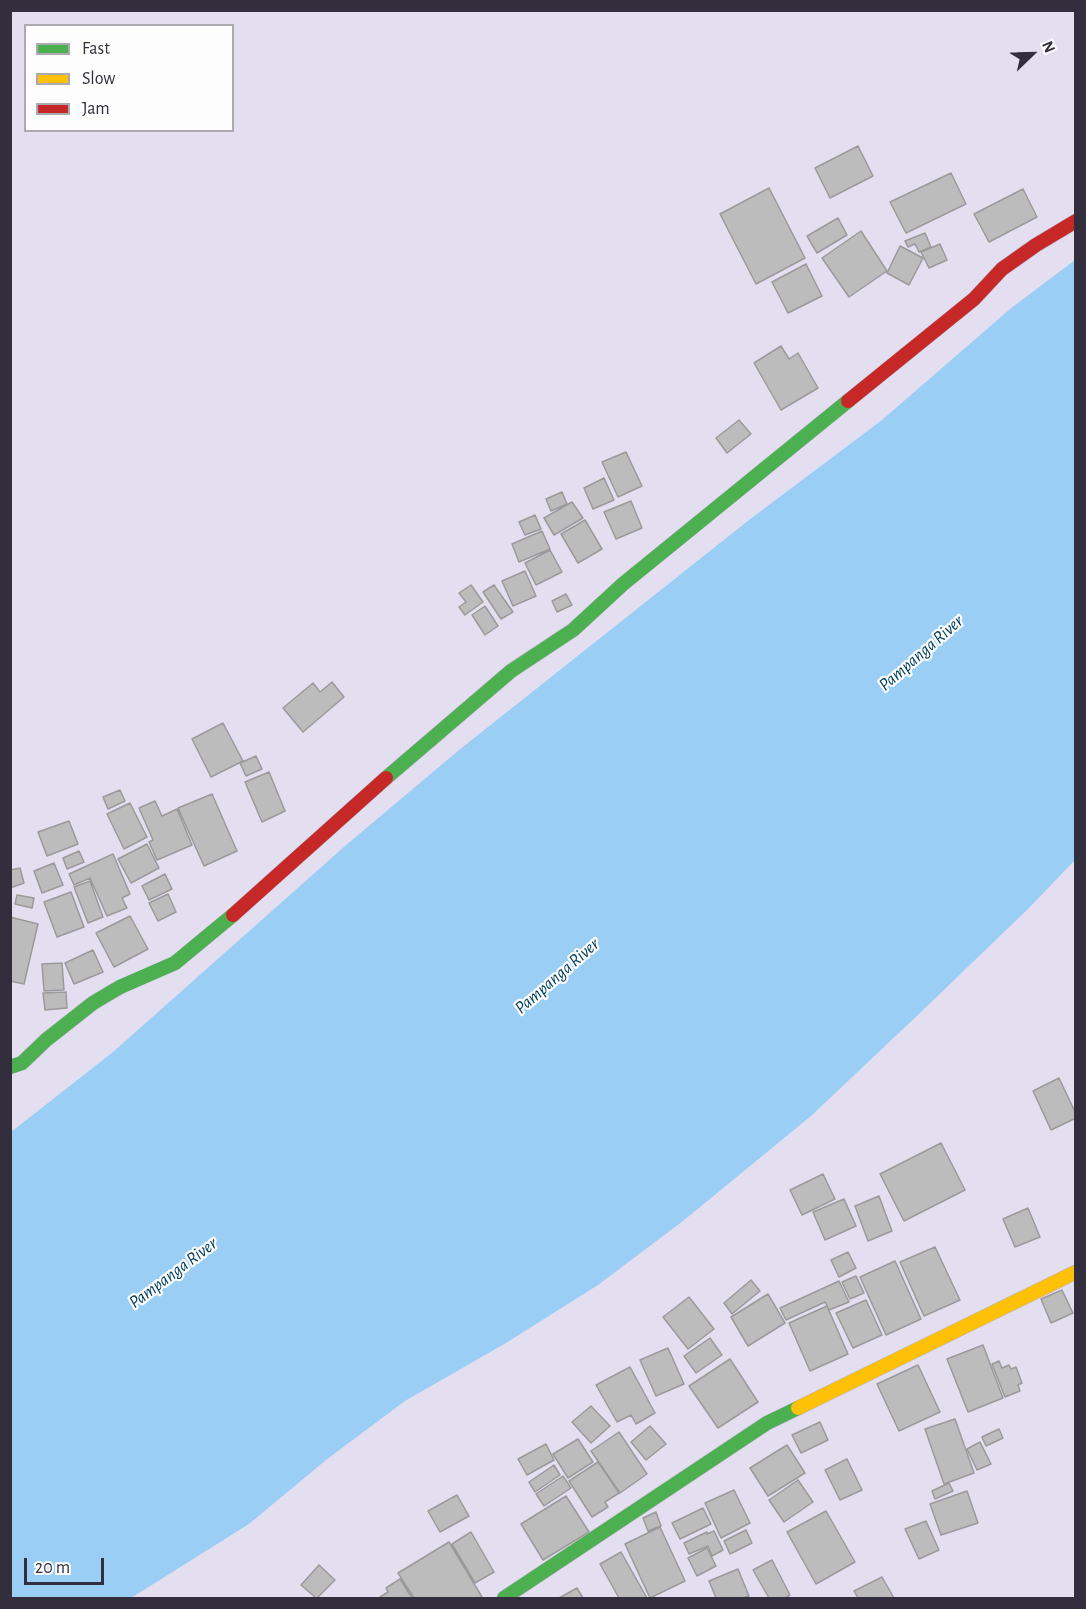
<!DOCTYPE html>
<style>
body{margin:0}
#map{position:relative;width:1086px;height:1609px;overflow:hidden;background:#e4dff0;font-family:"Alegreya Sans",sans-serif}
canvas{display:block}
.frame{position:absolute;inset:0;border:12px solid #322e3e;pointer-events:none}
.legend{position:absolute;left:24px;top:24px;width:210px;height:108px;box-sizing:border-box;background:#fdfdfd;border:2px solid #acaab1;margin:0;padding:8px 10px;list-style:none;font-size:18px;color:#322e3e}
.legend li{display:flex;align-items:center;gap:12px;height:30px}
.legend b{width:30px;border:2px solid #acaab1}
.north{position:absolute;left:1002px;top:24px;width:60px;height:60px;-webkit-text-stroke:4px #fdfdfd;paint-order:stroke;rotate:67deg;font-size:16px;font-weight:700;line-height:24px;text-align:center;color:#322e3e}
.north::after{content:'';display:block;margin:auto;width:21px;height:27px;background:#322e3e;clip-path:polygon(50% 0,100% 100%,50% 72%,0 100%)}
.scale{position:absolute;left:24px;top:1558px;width:80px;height:27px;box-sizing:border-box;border:3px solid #322e3e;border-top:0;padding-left:8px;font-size:18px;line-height:21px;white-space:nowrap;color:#322e3e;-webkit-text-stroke:4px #fdfdfd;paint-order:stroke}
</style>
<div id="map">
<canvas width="1086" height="1609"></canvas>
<div class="frame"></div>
<ul class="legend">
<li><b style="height:8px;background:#4caf50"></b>Fast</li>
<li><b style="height:8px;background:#ffc107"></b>Slow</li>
<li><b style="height:8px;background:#c62828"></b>Jam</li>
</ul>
<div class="north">N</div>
<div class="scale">20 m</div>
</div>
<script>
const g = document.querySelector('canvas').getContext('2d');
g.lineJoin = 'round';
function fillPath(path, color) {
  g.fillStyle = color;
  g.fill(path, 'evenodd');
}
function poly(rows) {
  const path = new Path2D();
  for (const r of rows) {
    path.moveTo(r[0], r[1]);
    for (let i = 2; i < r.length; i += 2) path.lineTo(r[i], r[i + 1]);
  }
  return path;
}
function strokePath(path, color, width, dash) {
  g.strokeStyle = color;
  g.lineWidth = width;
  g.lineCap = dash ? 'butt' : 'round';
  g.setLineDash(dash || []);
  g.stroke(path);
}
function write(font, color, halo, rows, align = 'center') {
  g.font = font + ' "Alegreya Sans",sans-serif';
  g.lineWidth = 4.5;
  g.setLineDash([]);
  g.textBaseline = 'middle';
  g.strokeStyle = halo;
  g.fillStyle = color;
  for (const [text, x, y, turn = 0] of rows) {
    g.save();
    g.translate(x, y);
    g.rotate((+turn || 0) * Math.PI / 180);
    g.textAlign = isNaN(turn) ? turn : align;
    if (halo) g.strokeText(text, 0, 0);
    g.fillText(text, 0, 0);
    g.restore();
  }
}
const water = poly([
 [1075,260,1075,860,1028,909,921,1012,811,1116,683,1221,598,1285,506,1343,405,1401,326,1460,249,1524,131,1598,11,1598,11,1132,113,1052,345,846,459,750,749,520,882,420,1010,309]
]);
const building = poly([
 [858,146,873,176,830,198,815,168,858,146],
 [951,173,966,204,906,233,890,202,951,173],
 [769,188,805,258,756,284,720,214,769,188],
 [1023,189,1037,217,989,242,974,214,1023,189],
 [838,218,847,235,817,253,807,236,838,218],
 [861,231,887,271,849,297,822,258,861,231],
 [925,233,931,247,919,252,915,244,908,247,905,241,925,233],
 [940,244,947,260,929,268,921,252,940,244],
 [900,246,923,258,909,285,887,273,900,246],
 [806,264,822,296,788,313,772,282,806,264],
 [781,346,789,359,798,353,818,388,781,410,754,363,781,346],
 [739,420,751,434,727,453,716,438,739,420],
 [626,452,642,486,618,497,602,462,626,452],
 [604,478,614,500,593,509,584,488,604,478],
 [562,492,567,504,551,511,546,499,562,492],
 [631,501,642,528,616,539,604,512,631,501],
 [572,502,583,518,554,535,544,518,572,502],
 [535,515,541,529,525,535,519,522,535,515],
 [585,520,602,549,578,563,561,534,585,520],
 [542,531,550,549,519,562,512,544,542,531],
 [550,550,562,572,536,585,525,563,550,550],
 [525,571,536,596,513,606,502,581,525,571],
 [471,585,483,602,465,615,459,607,466,602,459,593,471,585],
 [494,585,513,612,501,619,483,592,494,585],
 [566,594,572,605,557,612,552,601,566,594],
 [485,606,498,626,485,635,472,615,485,606],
 [332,682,344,697,303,732,283,708,313,683,320,692,332,682],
 [223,723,243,761,211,777,192,739,223,723],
 [256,756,262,769,246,776,240,763,256,756],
 [269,772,285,811,262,822,245,782,269,772],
 [120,790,125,801,108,809,103,797,120,790],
 [212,794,237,851,204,866,178,808,212,794],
 [155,801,162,816,177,809,192,845,157,860,149,842,153,840,139,808,155,801],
 [130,803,147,837,124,849,107,814,130,803],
 [69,821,78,844,47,856,38,832,69,821],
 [147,844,159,868,131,883,118,859,147,844],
 [79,851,84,862,67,869,63,858,79,851],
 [113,854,130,894,122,898,127,908,107,916,90,878,74,885,69,874,113,854],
 [54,863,63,885,42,893,34,871,54,863],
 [20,868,24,883,10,888,10,870,20,868],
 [165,874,172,889,149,900,142,886,165,874],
 [90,881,103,917,88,923,74,887,90,881],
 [71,892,84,927,57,937,44,902,71,892],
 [168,894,176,912,158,921,149,903,168,894],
 [17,895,34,898,32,908,15,904,17,895],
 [130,916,148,949,114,967,96,933,130,916],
 [10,917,38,924,24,984,10,981,10,917],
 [93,950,103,972,74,984,65,963,93,950],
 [62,963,64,990,44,991,42,964,62,963],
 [66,992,67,1008,45,1010,43,993,66,992],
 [1059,1078,1076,1114,1076,1118,1051,1130,1033,1091,1059,1078],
 [941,1143,965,1190,904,1221,880,1174,941,1143],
 [823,1174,835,1199,802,1215,790,1190,823,1174],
 [879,1196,892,1231,868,1241,855,1206,879,1196],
 [844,1199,856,1226,825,1240,813,1212,844,1199],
 [1028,1208,1040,1237,1015,1247,1003,1219,1028,1208],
 [935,1247,960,1300,924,1316,900,1262,935,1247],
 [848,1252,856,1268,839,1277,831,1260,848,1252],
 [895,1261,921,1319,886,1335,860,1277,895,1261],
 [856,1276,864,1293,850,1299,842,1282,856,1276],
 [751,1280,760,1291,732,1314,724,1303,751,1280],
 [839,1281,849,1302,829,1310,825,1302,786,1320,780,1308,839,1281],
 [1062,1290,1073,1313,1051,1323,1041,1299,1062,1290],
 [768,1294,785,1323,748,1346,731,1317,768,1294],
 [689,1297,714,1329,688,1349,663,1317,689,1297],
 [866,1300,882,1335,853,1348,836,1313,866,1300],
 [827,1306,848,1354,810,1371,789,1323,827,1306],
 [710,1338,722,1355,696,1373,684,1356,710,1338],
 [983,1345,1003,1398,968,1412,947,1359,983,1345],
 [668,1348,684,1384,656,1396,640,1360,668,1348],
 [730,1359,758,1402,718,1428,689,1386,730,1359],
 [999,1361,1002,1368,1009,1365,1011,1369,1016,1367,1022,1383,1018,1385,1020,1391,1005,1397,992,1364,999,1361],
 [918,1365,940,1412,899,1431,877,1384,918,1365],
 [630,1367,655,1413,636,1424,631,1415,617,1422,596,1385,630,1367],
 [591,1406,610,1426,591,1443,572,1422,591,1406],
 [955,1419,974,1473,944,1484,925,1429,955,1419],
 [820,1422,828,1440,801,1453,792,1435,820,1422],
 [650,1426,666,1444,646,1460,631,1442,650,1426],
 [999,1429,1003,1438,986,1446,982,1437,999,1429],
 [619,1432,647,1474,620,1493,591,1451,619,1432],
 [578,1439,593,1462,568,1478,553,1454,578,1439],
 [980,1442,991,1464,977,1470,967,1449,980,1442],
 [546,1444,554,1460,527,1475,518,1459,546,1444],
 [787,1445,805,1473,768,1496,750,1468,787,1445],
 [847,1459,862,1490,840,1500,825,1470,847,1459],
 [598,1462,619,1493,605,1502,608,1507,592,1517,569,1481,598,1462],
 [554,1465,560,1475,535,1492,529,1482,554,1465],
 [563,1476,571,1488,544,1506,536,1494,563,1476],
 [798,1480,813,1502,784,1522,769,1500,798,1480],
 [949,1483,953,1491,935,1499,932,1491,949,1483],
 [734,1490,750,1523,721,1538,705,1503,734,1490],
 [967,1491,978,1523,941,1535,930,1504,967,1491],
 [457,1495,469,1516,440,1532,428,1511,457,1495],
 [566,1496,589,1532,543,1560,521,1524,566,1496],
 [703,1508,711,1524,680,1539,672,1523,703,1508],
 [826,1511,855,1562,816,1584,787,1532,826,1511],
 [656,1512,661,1526,648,1531,643,1518,656,1512],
 [926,1521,939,1550,919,1559,905,1529,926,1521],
 [660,1527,685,1581,650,1598,625,1544,660,1527],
 [746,1530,752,1543,730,1554,724,1541,746,1530],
 [714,1531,723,1550,712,1556,708,1546,689,1554,684,1543,707,1532,707,1534,714,1531],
 [471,1532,494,1572,475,1583,452,1544,471,1532],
 [449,1542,482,1597,479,1598,414,1598,398,1573,449,1542],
 [707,1548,716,1566,697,1576,688,1558,707,1548],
 [621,1552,647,1598,619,1598,600,1564,621,1552],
 [772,1560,790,1595,785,1598,769,1598,753,1570,772,1560],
 [319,1565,335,1580,317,1598,316,1598,301,1585,319,1565],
 [738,1569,749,1596,743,1598,716,1598,709,1581,738,1569],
 [882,1577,894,1598,858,1598,854,1591,882,1577],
 [400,1579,412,1598,381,1598,380,1597,388,1592,386,1588,400,1579],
 [577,1588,583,1598,559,1598,577,1588]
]);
const fast = poly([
 [386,778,511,671,573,630,623,584,848,401],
 [10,1067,22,1063,46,1040,93,1003,120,987,175,963,233,915],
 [504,1598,767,1423,798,1408]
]);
const slow = poly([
 [798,1408,1076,1272]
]);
const jam = poly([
 [848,401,974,299,1002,269,1036,245,1076,221],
 [233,915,386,778]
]);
const waterNames = [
 ["Pampanga River",921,653,-41],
 ["Pampanga River",557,976,-41],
 ["Pampanga River",173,1273,-37]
];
fillPath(water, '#9bcef5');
fillPath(building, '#bcbcbc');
strokePath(building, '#9b9a9a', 1.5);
strokePath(fast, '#b5b1c0', 15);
strokePath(slow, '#b5b1c0', 15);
strokePath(jam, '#b5b1c0', 15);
strokePath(fast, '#4caf50', 14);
strokePath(slow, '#ffc107', 14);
strokePath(jam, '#c62828', 14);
write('italic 18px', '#00405f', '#fdfdfd', waterNames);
</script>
